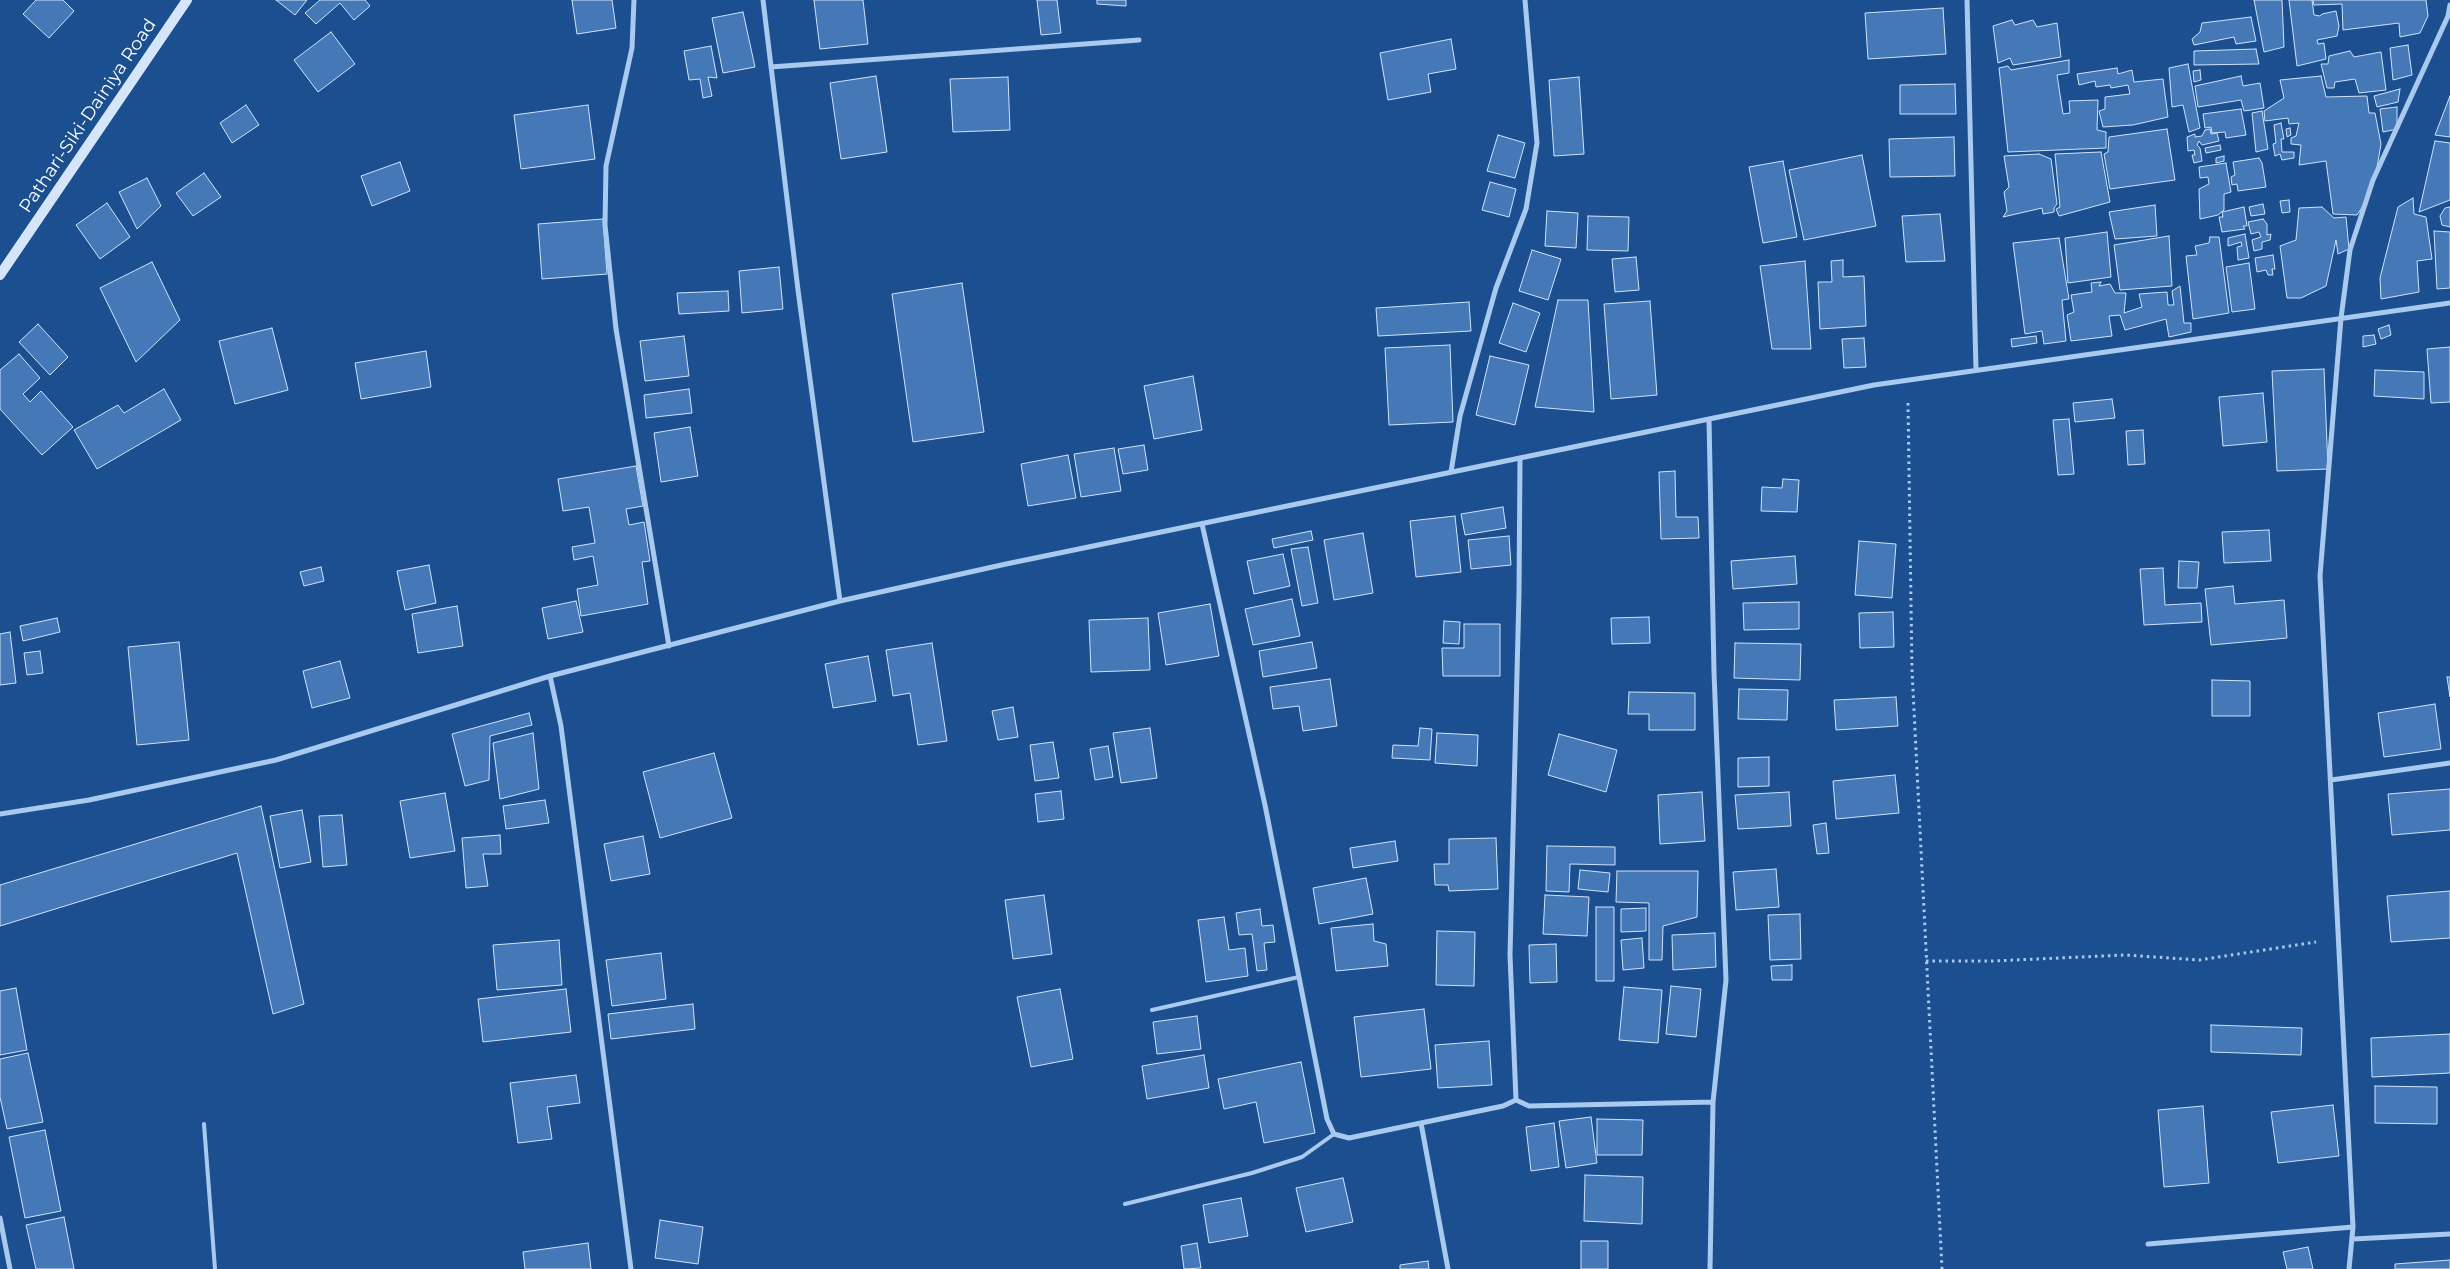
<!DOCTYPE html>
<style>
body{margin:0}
canvas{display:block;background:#1b4f8f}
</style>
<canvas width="2450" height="1269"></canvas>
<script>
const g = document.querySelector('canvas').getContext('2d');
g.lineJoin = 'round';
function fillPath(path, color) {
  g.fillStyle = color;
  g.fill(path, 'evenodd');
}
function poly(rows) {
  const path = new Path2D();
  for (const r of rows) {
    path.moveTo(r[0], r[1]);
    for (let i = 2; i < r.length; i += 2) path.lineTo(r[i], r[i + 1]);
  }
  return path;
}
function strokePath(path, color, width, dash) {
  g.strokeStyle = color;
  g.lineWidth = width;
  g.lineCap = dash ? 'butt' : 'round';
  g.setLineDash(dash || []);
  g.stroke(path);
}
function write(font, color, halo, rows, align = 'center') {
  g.font = font + ' Montserrat,sans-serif';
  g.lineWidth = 4;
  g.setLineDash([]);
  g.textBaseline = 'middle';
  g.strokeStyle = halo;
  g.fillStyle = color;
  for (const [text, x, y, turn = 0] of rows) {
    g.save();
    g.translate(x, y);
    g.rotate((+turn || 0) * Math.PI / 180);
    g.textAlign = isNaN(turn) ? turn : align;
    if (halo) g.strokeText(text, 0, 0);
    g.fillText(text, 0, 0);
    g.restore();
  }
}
const building = poly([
 [36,0,63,0,74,11,49,38,23,14,36,0],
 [276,0,307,0,295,15,276,0],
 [320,0,365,0,370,6,354,20,340,3,316,24,305,13,320,0],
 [572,0,612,0,616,28,577,34,572,0],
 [814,0,863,0,868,44,820,49,814,0],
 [1037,0,1057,0,1061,33,1041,35,1037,0],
 [1097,0,1126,0,1126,6,1097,4,1097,0],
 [2254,0,2282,0,2284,47,2264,52,2254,0],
 [2289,0,2312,0,2314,15,2320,16,2322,14,2336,11,2339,26,2337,36,2317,40,2318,44,2324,43,2326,59,2297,66,2289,0],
 [2313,0,2426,0,2428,16,2420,33,2400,37,2399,23,2343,30,2342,4,2314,5,2313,0],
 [1943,8,1946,54,1868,59,1865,13,1943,8],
 [743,12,755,67,723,73,712,18,743,12],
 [2251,17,2256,41,2236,44,2234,37,2194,45,2192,39,2200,32,2202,23,2251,17],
 [2012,20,2015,25,2033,20,2037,27,2057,23,2061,57,2013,65,2010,58,1998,63,1993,26,2012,20],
 [331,32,355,64,318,92,294,60,331,32],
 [1451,39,1456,69,1428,74,1431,92,1388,100,1380,53,1451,39],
 [2408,45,2412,75,2393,80,2390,48,2408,45],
 [711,46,717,78,708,77,712,96,703,98,700,79,689,80,684,51,711,46],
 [2256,49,2259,64,2194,65,2194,51,2256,49],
 [2350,51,2354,57,2381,52,2386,90,2359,93,2355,79,2335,82,2334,88,2327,88,2321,64,2328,64,2329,56,2350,51],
 [2069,60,2069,73,2057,75,2063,114,2070,113,2069,101,2098,100,2097,130,2106,132,2106,148,2008,152,1999,68,2008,66,2011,70,2069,60],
 [2188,64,2200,128,2189,132,2183,105,2172,107,2169,68,2188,64],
 [2117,68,2118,74,2132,70,2134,82,2163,79,2168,117,2133,125,2103,127,2099,111,2105,109,2105,97,2130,94,2128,85,2111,88,2110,85,2096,87,2095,81,2079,85,2077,74,2117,68],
 [2200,70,2201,80,2194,82,2193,71,2200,70],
 [876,76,887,152,841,159,830,83,876,76],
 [2241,76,2243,86,2260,83,2264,108,2244,111,2241,100,2198,107,2195,86,2241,76],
 [2321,76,2326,97,2367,96,2369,113,2375,113,2381,144,2375,179,2365,203,2357,215,2333,214,2326,161,2299,165,2301,145,2291,144,2291,138,2296,136,2299,123,2289,124,2288,118,2265,121,2264,111,2284,98,2280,80,2321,76],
 [1008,77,1010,130,953,132,950,79,1008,77],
 [1579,77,1584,154,1554,156,1549,80,1579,77],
 [1955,84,1956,114,1900,114,1900,85,1955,84],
 [2400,89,2398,102,2377,107,2374,96,2400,89],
 [2450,96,2450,137,2435,135,2450,96],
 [246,105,259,125,232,143,220,123,246,105],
 [588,105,595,159,521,169,514,115,588,105],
 [2397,107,2397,129,2383,132,2380,109,2397,107],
 [2241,109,2246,135,2226,138,2225,132,2212,133,2211,127,2205,128,2203,114,2241,109],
 [2262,111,2268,149,2256,152,2252,113,2262,111],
 [2281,123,2284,139,2281,139,2282,152,2294,152,2294,158,2282,160,2280,154,2275,156,2273,144,2276,143,2274,125,2281,123],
 [2290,128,2291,135,2287,137,2286,129,2290,128],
 [2167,129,2175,180,2110,189,2104,154,2108,152,2109,137,2167,129],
 [2210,129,2211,134,2217,133,2219,141,2202,145,2199,141,2197,145,2200,148,2202,161,2194,163,2192,155,2195,155,2194,150,2188,151,2187,137,2195,134,2195,137,2202,136,2205,130,2210,129],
 [1498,135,1525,143,1515,178,1487,171,1498,135],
 [1954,137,1955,176,1890,177,1889,139,1954,137],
 [2435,141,2450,143,2450,200,2419,212,2435,141],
 [2220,145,2221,150,2206,153,2205,148,2220,145],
 [2101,152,2110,202,2059,216,2056,209,2060,207,2055,154,2101,152],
 [2039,154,2051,159,2057,204,2054,208,2054,212,2043,214,2042,208,2003,217,2007,211,2004,192,2009,187,2004,156,2039,154],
 [1862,155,1876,226,1804,240,1789,170,1862,155],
 [2224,156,2224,161,2216,163,2216,158,2224,156],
 [2259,158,2262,163,2266,187,2238,191,2237,184,2232,185,2231,177,2235,175,2233,162,2259,158],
 [1783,161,1797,237,1763,243,1749,167,1783,161],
 [400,162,410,191,372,206,361,176,400,162],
 [2226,163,2231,192,2224,194,2224,210,2218,215,2200,219,2199,189,2209,184,2208,177,2200,178,2199,167,2226,163],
 [204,173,221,197,193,216,176,193,204,173],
 [147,178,161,206,137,229,119,192,147,178],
 [1490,182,1516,189,1509,217,1482,210,1490,182],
 [2413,198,2414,214,2426,217,2432,259,2417,261,2419,292,2381,299,2380,278,2398,207,2413,198],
 [2289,200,2290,212,2282,213,2280,201,2289,200],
 [107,203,130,237,100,259,76,225,107,203],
 [2263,204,2265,214,2251,216,2249,207,2263,204],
 [2155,205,2157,236,2115,239,2109,212,2155,205],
 [2244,207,2247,226,2243,226,2245,229,2222,232,2219,217,2223,217,2222,212,2244,207],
 [2322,207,2334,218,2346,217,2349,249,2338,254,2336,240,2326,286,2301,298,2287,298,2280,246,2296,240,2299,208,2322,207],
 [2450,207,2450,227,2442,225,2440,216,2445,208,2450,207],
 [1547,211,1578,213,1576,248,1545,246,1547,211],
 [1940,214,1945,261,1906,262,1902,216,1940,214],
 [1588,216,1629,217,1628,251,1587,250,1588,216],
 [603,219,607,274,542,279,538,224,603,219],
 [2263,219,2267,224,2267,235,2271,234,2270,240,2262,242,2262,249,2254,251,2252,240,2261,237,2259,232,2251,234,2248,222,2263,219],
 [2434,231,2450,232,2450,288,2437,289,2434,231],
 [2107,232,2111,277,2068,283,2065,238,2107,232],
 [2245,234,2249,258,2238,260,2237,247,2242,246,2241,242,2228,246,2228,238,2245,234],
 [2169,236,2172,286,2120,290,2114,245,2169,236],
 [2210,237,2219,237,2229,313,2193,319,2186,256,2197,255,2195,246,2209,243,2210,237],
 [2059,238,2069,299,2062,300,2066,341,2044,344,2042,331,2025,334,2013,243,2059,238],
 [1532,250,1561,259,1548,300,1519,291,1532,250],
 [2273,255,2275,269,2272,269,2273,275,2268,275,2266,270,2257,272,2255,258,2273,255],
 [1636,257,1639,290,1615,292,1612,259,1636,257],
 [1843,260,1843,277,1864,276,1866,326,1820,329,1818,282,1832,282,1831,261,1843,260],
 [1805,261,1811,349,1772,349,1760,266,1805,261],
 [152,262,180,320,136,362,100,288,152,262],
 [2249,263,2255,309,2232,312,2226,267,2249,263],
 [779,267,783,309,742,313,739,271,779,267],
 [2101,282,2099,286,2110,284,2115,293,2126,293,2124,313,2142,307,2139,294,2167,292,2168,305,2174,305,2172,291,2180,286,2184,323,2191,323,2191,332,2169,337,2166,319,2125,330,2120,315,2109,316,2112,336,2071,341,2067,315,2074,312,2071,295,2092,292,2091,283,2101,282],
 [962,283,984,432,913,442,892,294,962,283],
 [728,291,729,311,679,314,677,293,728,291],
 [1558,300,1588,300,1594,412,1535,407,1558,300],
 [1650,301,1657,395,1611,399,1604,304,1650,301],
 [1469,302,1471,331,1378,336,1376,308,1469,302],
 [1513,303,1540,313,1526,352,1499,343,1513,303],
 [38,324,68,357,50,375,19,342,38,324],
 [2389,325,2391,335,2381,339,2378,329,2389,325],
 [272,328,288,390,235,404,219,341,272,328],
 [2374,335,2376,344,2363,347,2363,336,2374,335],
 [684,336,689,376,645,381,640,341,684,336],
 [2036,336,2037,343,2012,347,2011,339,2036,336],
 [1864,338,1866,367,1844,368,1842,339,1864,338],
 [1450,345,1453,422,1389,425,1385,348,1450,345],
 [2450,347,2450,402,2431,403,2427,349,2450,347],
 [426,351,431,387,361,399,355,363,426,351],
 [19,354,40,378,23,394,30,402,41,391,73,427,42,455,0,409,0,370,19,354],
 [1490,356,1529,365,1515,425,1476,415,1490,356],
 [2324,369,2328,469,2277,471,2272,371,2324,369],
 [2375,370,2424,372,2424,399,2374,396,2375,370],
 [1193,376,1202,430,1154,439,1144,386,1193,376],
 [164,389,181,420,97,469,74,430,118,405,124,413,164,389],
 [689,389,692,413,646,418,644,395,689,389],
 [2263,393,2267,442,2223,446,2219,397,2263,393],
 [2112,399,2115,418,2075,422,2073,403,2112,399],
 [2069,419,2074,474,2058,475,2053,420,2069,419],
 [690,427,698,476,661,482,654,433,690,427],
 [2143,430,2145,464,2128,465,2126,431,2143,430],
 [1144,445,1148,470,1123,474,1118,449,1144,445],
 [1114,448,1121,491,1081,497,1074,454,1114,448],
 [1068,455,1076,498,1028,506,1021,464,1068,455],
 [636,466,643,506,626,509,629,525,644,522,650,561,642,562,648,604,581,616,577,589,598,585,593,556,574,560,572,547,595,543,589,507,563,511,558,479,636,466],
 [1675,471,1676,517,1698,517,1699,538,1661,539,1659,472,1675,471],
 [1783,479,1799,480,1797,512,1761,511,1762,487,1782,488,1783,479],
 [1503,507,1506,528,1465,535,1461,514,1503,507],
 [1455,516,1461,572,1416,577,1410,521,1455,516],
 [2269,530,2271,561,2224,563,2222,532,2269,530],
 [1311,531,1313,540,1274,548,1272,539,1311,531],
 [1363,533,1373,593,1334,600,1324,540,1363,533],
 [1509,536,1511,565,1471,569,1468,540,1509,536],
 [1859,541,1896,544,1892,598,1855,595,1859,541],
 [1308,547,1318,603,1302,606,1291,549,1308,547],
 [1283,554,1290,586,1254,594,1247,561,1283,554],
 [1795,556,1797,584,1733,589,1731,561,1795,556],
 [2179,561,2199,562,2197,588,2178,588,2179,561],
 [429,565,436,603,405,610,397,571,429,565],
 [321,567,324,581,304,586,300,572,321,567],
 [2163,568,2165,605,2201,603,2202,622,2144,625,2140,569,2163,568],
 [2233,586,2235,604,2284,600,2287,638,2211,645,2205,589,2233,586],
 [1292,599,1300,636,1253,645,1245,609,1292,599],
 [576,601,583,632,548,639,542,608,576,601],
 [1799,602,1799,629,1744,630,1743,603,1799,602],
 [1210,604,1219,656,1166,665,1158,613,1210,604],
 [457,606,463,646,418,653,412,614,457,606],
 [1893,612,1894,647,1860,648,1859,613,1893,612],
 [1649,617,1650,643,1612,644,1611,618,1649,617],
 [57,618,60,632,23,641,20,626,57,618],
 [1148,618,1150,670,1091,672,1089,620,1148,618],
 [1444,621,1460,622,1459,644,1443,643,1444,621],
 [1464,624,1500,624,1500,676,1443,676,1442,648,1464,648,1464,624],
 [10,632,16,683,0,685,0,634,10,632],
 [179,642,189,740,137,745,128,647,179,642],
 [1312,642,1317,668,1263,677,1259,651,1312,642],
 [932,643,947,741,918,745,910,693,893,696,886,650,932,643],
 [1735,643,1801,644,1800,680,1734,678,1735,643],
 [40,651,43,673,27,675,24,653,40,651],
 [868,656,876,701,833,708,825,664,868,656],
 [340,661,350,698,312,708,303,671,340,661],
 [2447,677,2450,677,2450,697,2447,677],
 [1330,679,1337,726,1303,731,1299,706,1273,709,1270,687,1330,679],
 [2212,680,2250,681,2250,716,2212,716,2212,680],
 [1739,689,1788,690,1787,720,1738,719,1739,689],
 [1629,692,1695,693,1695,730,1649,730,1649,714,1628,714,1629,692],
 [1896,697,1898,726,1836,730,1834,700,1896,697],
 [2435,704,2441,749,2384,757,2378,713,2435,704],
 [1013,707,1018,737,998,740,992,711,1013,707],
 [529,713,532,725,490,736,489,780,465,786,452,734,529,713],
 [1150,728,1157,778,1121,783,1113,733,1150,728],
 [1420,728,1432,729,1430,760,1392,758,1393,745,1418,746,1420,728],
 [533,733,539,789,500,799,493,743,533,733],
 [1437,733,1478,735,1477,766,1435,763,1437,733],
 [1559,734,1617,750,1606,792,1548,775,1559,734],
 [1053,742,1059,778,1035,781,1030,745,1053,742],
 [1108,746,1113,777,1095,780,1090,749,1108,746],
 [714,753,732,818,660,838,643,772,714,753],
 [1769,757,1769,786,1738,787,1738,758,1769,757],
 [1895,775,1899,813,1836,819,1833,781,1895,775],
 [2450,789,2450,830,2392,835,2388,794,2450,789],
 [1061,791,1064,819,1038,822,1035,794,1061,791],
 [1702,792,1705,841,1660,844,1658,795,1702,792],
 [1789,792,1791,826,1738,829,1735,795,1789,792],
 [445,793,455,851,410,858,400,801,445,793],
 [545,800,549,823,506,829,503,806,545,800],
 [261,806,304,1004,273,1014,237,853,0,926,0,885,261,806],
 [302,810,311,862,280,868,270,816,302,810],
 [342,815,347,865,323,867,319,816,342,815],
 [1826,823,1829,853,1817,854,1813,825,1826,823],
 [500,835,501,854,483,854,488,886,466,888,462,838,500,835],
 [643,836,650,874,611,881,604,844,643,836],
 [1496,838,1498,889,1449,891,1448,885,1435,885,1434,864,1449,864,1449,839,1496,838],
 [1395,841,1398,861,1353,868,1350,848,1395,841],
 [1547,846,1615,847,1615,865,1570,864,1569,892,1546,891,1547,846],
 [1776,869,1779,907,1736,910,1733,872,1776,869],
 [1580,870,1610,873,1608,892,1578,889,1580,870],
 [1617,871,1698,871,1697,917,1663,926,1662,960,1649,960,1649,903,1616,902,1617,871],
 [1366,878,1373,914,1319,924,1313,888,1366,878],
 [2450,891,2450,938,2391,942,2387,896,2450,891],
 [1044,895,1052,954,1013,959,1005,900,1044,895],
 [1545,895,1589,897,1587,936,1543,934,1545,895],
 [1596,907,1614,907,1614,981,1596,981,1596,907],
 [1646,908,1646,931,1621,932,1621,909,1646,908],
 [1260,909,1262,926,1273,925,1275,942,1264,943,1267,970,1257,971,1252,934,1239,935,1236,913,1260,909],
 [1800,914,1801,959,1770,960,1768,915,1800,914],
 [1224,917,1229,950,1245,948,1248,976,1206,982,1198,920,1224,917],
 [1373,924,1374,941,1386,944,1388,966,1336,971,1331,928,1373,924],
 [1437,931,1475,932,1474,986,1436,985,1437,931],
 [1715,933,1716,967,1673,970,1672,935,1715,933],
 [1642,938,1644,968,1623,970,1621,940,1642,938],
 [559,940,562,985,497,990,493,945,559,940],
 [1556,944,1557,982,1530,983,1529,945,1556,944],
 [661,953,666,999,612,1006,606,960,661,953],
 [1792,965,1792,980,1772,980,1771,966,1792,965],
 [1671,986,1701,989,1696,1037,1666,1034,1671,986],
 [1624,987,1662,990,1658,1043,1619,1040,1624,987],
 [16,988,27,1050,0,1055,0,991,16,988],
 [566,989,571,1032,483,1042,478,999,566,989],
 [1060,989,1073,1059,1031,1067,1017,997,1060,989],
 [693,1004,695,1029,611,1039,608,1014,693,1004],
 [1424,1009,1431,1069,1361,1077,1354,1017,1424,1009],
 [1197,1016,1201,1049,1157,1054,1153,1022,1197,1016],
 [2211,1025,2302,1028,2301,1055,2211,1052,2211,1025],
 [2450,1034,2450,1073,2372,1077,2371,1038,2450,1034],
 [1489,1041,1492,1085,1438,1088,1435,1045,1489,1041],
 [28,1053,43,1122,7,1129,0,1097,0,1059,28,1053],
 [1204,1055,1209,1088,1147,1099,1142,1066,1204,1055],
 [1301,1062,1315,1133,1264,1143,1256,1102,1224,1109,1218,1079,1301,1062],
 [576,1075,580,1103,547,1107,552,1139,518,1143,510,1083,576,1075],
 [2375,1086,2437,1087,2437,1124,2375,1123,2375,1086],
 [2333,1105,2339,1156,2278,1163,2271,1112,2333,1105],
 [2203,1106,2209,1183,2164,1187,2158,1110,2203,1106],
 [1591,1117,1597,1163,1566,1168,1559,1121,1591,1117],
 [1597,1119,1643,1120,1642,1155,1597,1155,1597,1119],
 [1554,1123,1559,1167,1531,1171,1526,1127,1554,1123],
 [45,1130,61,1211,25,1218,9,1137,45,1130],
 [1585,1175,1643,1177,1642,1224,1584,1221,1585,1175],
 [1343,1178,1353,1222,1306,1232,1296,1188,1343,1178],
 [1241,1198,1248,1236,1209,1243,1203,1205,1241,1198],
 [64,1217,74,1269,36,1269,26,1225,64,1217],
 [660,1220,703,1227,698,1264,655,1258,660,1220],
 [1581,1241,1608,1241,1608,1269,1581,1269,1581,1241],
 [588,1243,591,1269,525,1269,523,1252,588,1243],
 [1197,1243,1201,1268,1184,1269,1181,1246,1197,1243],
 [2308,1247,2313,1269,2287,1269,2283,1252,2308,1247],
 [2450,1260,2450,1269,2395,1269,2395,1264,2450,1260],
 [1428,1261,1429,1269,1400,1269,1400,1265,1428,1261]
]);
const path = poly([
 [1908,403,1912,670,1942,1269],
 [1926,961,1993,961,2125,955,2199,960,2316,942]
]);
const lane = poly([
 [1152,1010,1299,977],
 [204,1124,215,1269],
 [1125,1204,1252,1173,1302,1157,1334,1134]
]);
const street = poly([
 [634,0,632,48,606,166,605,225,616,329,669,646],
 [763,0,798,290,840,601],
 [1967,0,1976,370],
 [771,67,1139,40],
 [1709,419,1714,672,1726,980,1713,1102,1710,1269],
 [1451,472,1460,416,1496,288,1526,209,1537,143,1525,0],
 [1202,524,1265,805,1327,1119,1334,1134,1349,1138,1421,1123,1503,1106,1516,1100,1510,955,1519,593,1520,459],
 [550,676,561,726,631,1269],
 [2331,780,2450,763],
 [0,814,89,800,276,760,550,676,840,601,1006,564,1874,385,2450,303],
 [1516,1100,1529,1106,1713,1102],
 [1421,1123,1448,1269],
 [0,1218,10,1269],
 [2353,1239,2450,1234],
 [2148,1244,2353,1227],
 [2349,1269,2353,1227,2320,576,2341,318,2350,250,2373,180,2448,16,2450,5]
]);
const secondary = poly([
 [0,275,187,0]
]);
const streetNames = [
 ["Pathari-Siki-Dainiya Road",88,116,-56]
];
fillPath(building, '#4478b7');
strokePath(building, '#cfe3fa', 1);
strokePath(path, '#a9c9ee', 3, [2.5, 4]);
strokePath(lane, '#a9c9ee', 4);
strokePath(street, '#a9c9ee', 5);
strokePath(secondary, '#d6e6fa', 10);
write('18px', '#fff', '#1b4f8f', streetNames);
</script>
